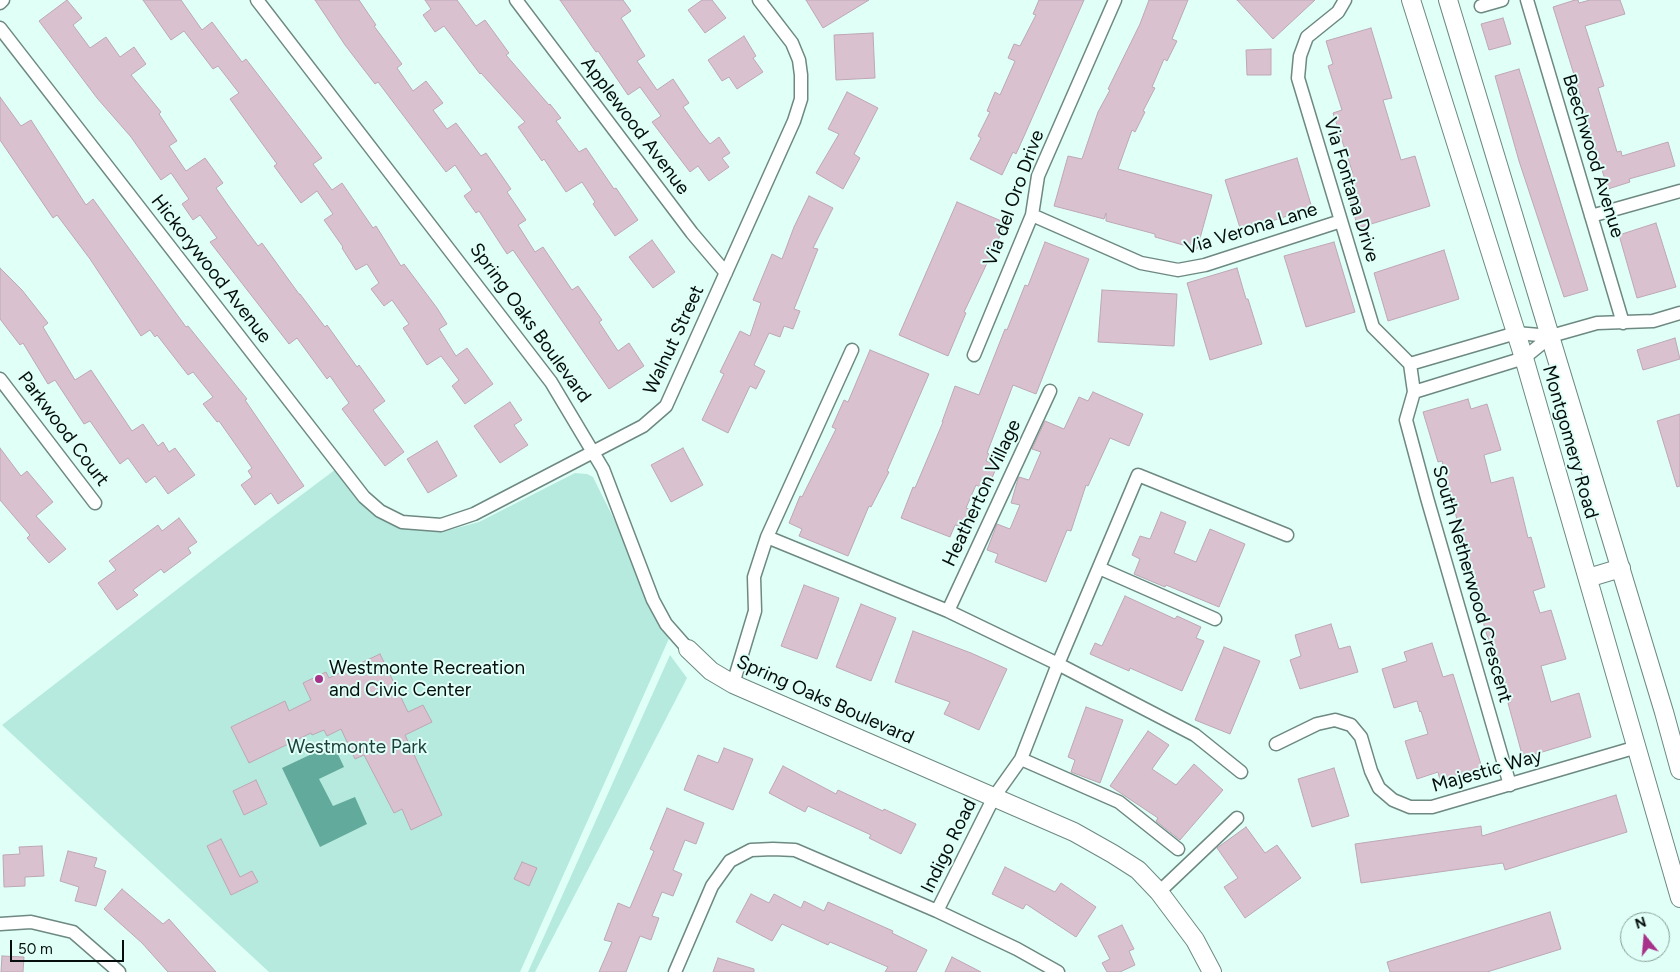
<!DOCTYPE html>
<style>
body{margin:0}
#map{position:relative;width:1680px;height:972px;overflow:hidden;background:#e0fff7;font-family:Figtree,sans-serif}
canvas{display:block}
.north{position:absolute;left:1620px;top:912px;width:50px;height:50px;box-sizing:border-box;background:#e0fff7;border:1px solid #889f99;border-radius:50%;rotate:343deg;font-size:14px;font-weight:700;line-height:20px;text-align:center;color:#050e0c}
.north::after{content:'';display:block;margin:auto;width:18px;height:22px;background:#a8328a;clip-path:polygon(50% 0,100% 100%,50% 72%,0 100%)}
.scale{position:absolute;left:10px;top:940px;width:114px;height:22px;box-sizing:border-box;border:2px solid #050e0c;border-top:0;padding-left:6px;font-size:15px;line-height:18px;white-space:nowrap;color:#050e0c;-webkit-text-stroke:4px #e0fff7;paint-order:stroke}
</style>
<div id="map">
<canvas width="1680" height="972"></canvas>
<div class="north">N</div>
<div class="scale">50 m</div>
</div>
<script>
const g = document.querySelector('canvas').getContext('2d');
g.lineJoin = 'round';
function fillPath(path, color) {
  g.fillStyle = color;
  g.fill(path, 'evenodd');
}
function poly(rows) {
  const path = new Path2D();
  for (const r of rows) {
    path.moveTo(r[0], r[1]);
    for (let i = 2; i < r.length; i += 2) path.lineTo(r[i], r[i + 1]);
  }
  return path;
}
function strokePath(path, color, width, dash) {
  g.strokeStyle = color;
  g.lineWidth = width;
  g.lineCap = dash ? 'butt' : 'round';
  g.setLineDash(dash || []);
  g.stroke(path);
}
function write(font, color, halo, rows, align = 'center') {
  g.font = font + ' Figtree,sans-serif';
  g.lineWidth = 4;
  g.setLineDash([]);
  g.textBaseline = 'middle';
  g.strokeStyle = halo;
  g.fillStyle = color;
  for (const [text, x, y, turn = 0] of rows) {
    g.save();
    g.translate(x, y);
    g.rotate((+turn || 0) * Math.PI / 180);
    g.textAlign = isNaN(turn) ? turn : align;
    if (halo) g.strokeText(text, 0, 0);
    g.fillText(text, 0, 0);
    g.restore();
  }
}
const green = poly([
 [336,469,401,527,442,532,479,522,575,473,587,474,593,477,671,634,520,972,269,972,2,725,219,557],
 [670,655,687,678,535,972,528,972]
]);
const water = poly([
 [333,744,344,767,319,779,333,806,355,797,367,824,320,847,282,768]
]);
const building = poly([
 [67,0,82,18,73,25,90,48,106,37,120,57,134,47,146,64,131,75,161,112,159,114,177,141,169,146,186,171,205,158,223,183,216,188,230,208,258,246,262,243,299,294,300,294,325,327,327,325,357,367,359,365,385,401,373,410,404,452,385,466,342,409,349,403,330,376,327,379,297,338,289,344,210,242,217,238,200,215,193,220,182,204,189,199,171,173,161,180,131,137,97,98,39,21,67,0],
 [143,0,181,0,202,30,212,22,242,62,246,59,322,158,313,164,332,190,342,183,373,228,376,226,401,266,404,264,437,308,447,324,439,329,456,356,467,348,493,384,465,404,452,386,459,380,441,356,427,365,403,328,409,324,392,300,384,306,371,289,379,283,367,264,356,270,342,248,343,247,324,220,333,214,317,191,301,203,274,166,277,164,230,99,239,93,218,66,213,69,184,31,171,40,143,0],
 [315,0,359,0,376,25,374,26,402,64,397,68,413,91,426,81,443,103,433,110,447,129,456,123,481,156,486,153,511,189,507,192,526,220,518,225,535,252,543,247,572,290,578,286,602,320,599,322,618,351,629,343,644,366,609,389,513,250,507,254,479,211,476,213,464,196,472,190,455,165,446,172,378,82,375,84,345,45,315,0],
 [425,0,457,0,476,26,485,20,509,53,506,55,549,105,550,104,561,118,556,121,579,152,586,148,614,189,616,188,638,220,615,236,593,204,595,202,582,182,566,192,544,159,542,161,518,127,525,122,481,73,480,74,444,26,435,32,423,15,431,9,425,0],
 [560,0,623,0,631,11,621,18,645,56,637,61,657,90,673,79,689,103,683,107,702,134,710,144,719,137,730,153,722,158,729,167,709,181,698,166,690,172,652,122,661,116,640,87,628,95,598,51,596,52,560,0],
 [702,0,712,0,726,18,705,33,688,10,702,0],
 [806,0,869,0,823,28,806,0],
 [1039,0,1084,0,1025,134,1016,154,1013,152,1002,175,970,159,981,138,978,136,990,112,987,111,995,92,1000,95,1015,61,1008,58,1014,44,1020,46,1036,15,1033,14,1039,0],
 [1149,0,1188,0,1172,39,1177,41,1167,61,1164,59,1152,87,1155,88,1143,111,1145,112,1135,132,1132,130,1118,169,1212,195,1197,249,1155,237,1155,234,1106,221,1106,213,1104,219,1054,206,1068,156,1082,159,1098,112,1110,90,1108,89,1140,24,1149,0],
 [1237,0,1315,0,1273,39,1237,0],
 [1575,0,1578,0,1579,3,1590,0,1620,0,1625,14,1585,26,1604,86,1598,88,1617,152,1621,151,1622,156,1668,142,1675,166,1629,179,1630,182,1608,189,1583,110,1585,110,1553,7,1575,0],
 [1503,18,1511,44,1489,50,1481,24,1503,18],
 [1371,28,1392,98,1383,100,1401,160,1415,156,1430,206,1358,228,1343,177,1353,174,1333,113,1342,110,1328,66,1333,64,1326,41,1371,28],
 [873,33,875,78,836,80,834,35,873,33],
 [744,36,756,56,753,58,763,72,737,89,729,77,722,81,708,60,744,36],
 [1271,49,1271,75,1247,75,1246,50,1271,49],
 [1519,69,1588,290,1564,297,1519,161,1495,76,1519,69],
 [847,92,878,108,854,154,860,158,843,189,816,173,839,134,828,129,847,92],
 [0,97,21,126,31,120,86,205,93,199,186,327,188,326,247,399,245,400,304,486,278,504,271,493,255,505,241,485,252,477,248,471,252,468,219,421,217,422,203,404,213,397,193,372,188,375,157,335,155,337,150,330,141,336,90,259,57,215,53,218,0,140,0,97],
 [1297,158,1312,208,1241,231,1225,180,1297,158],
 [809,196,833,208,813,248,818,249,794,309,800,311,793,329,784,326,780,337,769,333,754,365,765,371,756,389,750,386,728,433,702,420,724,374,720,372,740,331,750,336,761,303,753,300,772,254,782,259,794,227,809,196],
 [957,202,1006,223,964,312,966,313,948,356,899,335,957,202],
 [1656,223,1676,287,1637,298,1619,235,1656,223],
 [652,240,675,272,653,288,629,257,652,240],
 [1045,242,1089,259,1036,394,1013,385,987,453,989,454,986,461,997,466,987,490,976,485,966,508,974,511,966,529,955,525,950,537,901,518,913,487,915,488,943,422,942,422,955,386,979,395,1005,329,1007,330,1025,285,1028,286,1045,242],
 [1334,242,1355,312,1306,327,1284,256,1334,242],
 [1444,250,1459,299,1388,321,1374,273,1444,250],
 [0,268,22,290,48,323,43,327,75,380,91,370,132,431,143,424,158,446,163,442,169,452,175,448,195,475,168,494,155,476,146,483,128,458,120,464,90,421,84,424,55,380,48,384,23,343,20,345,0,319,0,268],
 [1237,268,1246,299,1248,299,1262,344,1210,360,1187,283,1237,268],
 [1102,290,1177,294,1174,346,1098,342,1102,290],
 [1675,338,1680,359,1643,370,1637,350,1675,338],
 [870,350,929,374,887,471,889,472,871,507,869,506,848,556,799,536,802,529,789,523,800,496,802,497,836,429,832,427,844,400,848,402,870,350],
 [1093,392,1143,414,1129,446,1110,438,1088,486,1086,485,1071,531,1067,530,1046,582,995,562,998,554,987,550,997,524,1010,529,1020,505,1011,503,1018,479,1019,477,1029,480,1041,452,1032,449,1045,421,1064,429,1079,397,1088,401,1093,392],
 [1468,399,1471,409,1487,404,1501,450,1484,455,1491,483,1513,477,1528,538,1531,537,1545,587,1533,591,1540,613,1551,610,1566,659,1541,666,1551,702,1579,693,1591,737,1523,758,1508,703,1511,702,1496,654,1493,654,1485,629,1442,461,1438,462,1423,412,1468,399],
 [510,402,522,420,514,425,528,445,500,463,474,426,510,402],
 [1680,414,1680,486,1677,487,1657,421,1680,414],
 [437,441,457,476,428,493,407,459,437,441],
 [0,448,21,476,27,471,53,502,36,516,66,549,49,563,27,538,30,535,0,500,0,448],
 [683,448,703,485,671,502,651,465,683,448],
 [1161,512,1186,522,1174,553,1196,562,1210,529,1245,544,1219,607,1166,585,1165,587,1134,574,1140,559,1132,555,1140,536,1150,539,1161,512],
 [179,518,197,542,188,548,191,553,164,573,161,569,133,590,138,595,117,610,98,583,116,570,109,561,158,525,162,531,179,518],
 [804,585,839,598,817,659,781,646,804,585],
 [1125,596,1175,619,1177,616,1201,627,1196,638,1204,641,1182,691,1130,668,1129,671,1090,654,1095,643,1102,646,1125,596],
 [861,604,896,618,871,681,836,667,861,604],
 [1331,624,1339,649,1350,646,1358,672,1300,689,1290,660,1301,656,1295,635,1331,624],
 [913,631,971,653,1007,669,979,730,944,714,950,702,895,682,913,631],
 [1432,643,1443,677,1453,674,1483,771,1441,784,1438,772,1417,779,1405,741,1428,734,1421,711,1420,712,1417,701,1394,708,1382,669,1407,661,1404,652,1432,643],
 [1224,647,1260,661,1230,734,1195,720,1224,647],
 [380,654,408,712,423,705,432,722,405,735,442,815,411,830,402,809,394,813,364,755,355,759,341,729,327,736,324,730,312,735,311,733,249,763,231,727,285,701,289,711,311,700,303,683,326,672,329,678,380,654],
 [1086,707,1123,720,1100,783,1071,772,1075,760,1068,757,1086,707],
 [1148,731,1169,745,1152,769,1176,785,1194,764,1223,790,1180,840,1156,821,1158,818,1110,786,1148,731],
 [724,748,753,759,733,810,684,790,698,755,718,763,724,748],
 [783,766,836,794,838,790,883,811,884,809,916,824,901,854,869,838,871,835,808,806,805,812,769,793,783,766],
 [1334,768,1349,816,1312,827,1298,779,1334,768],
 [256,780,267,804,244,815,233,791,256,780],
 [1616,795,1627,832,1505,870,1503,863,1361,883,1355,844,1481,826,1482,836,1616,795],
 [667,808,704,823,696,844,685,840,673,870,682,874,673,896,662,892,652,916,659,918,651,940,640,936,626,972,599,972,612,942,604,940,618,903,630,908,654,851,650,849,667,808],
 [1246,827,1265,853,1277,845,1301,878,1245,918,1224,887,1238,878,1217,848,1246,827],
 [221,839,240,877,252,871,258,882,231,895,207,846,221,839],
 [42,846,44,876,25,877,25,886,4,887,3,855,20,854,19,847,42,846],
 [68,851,97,858,94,867,106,871,96,906,75,901,79,887,60,881,68,851],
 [522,862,537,868,529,886,514,879,522,862],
 [1005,867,1055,892,1061,883,1096,907,1076,937,1026,904,1023,909,992,894,1005,867],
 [122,889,163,924,169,919,216,972,168,972,142,943,104,909,122,889],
 [751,894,769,903,774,894,801,908,804,901,824,911,828,902,893,931,892,933,927,950,916,972,885,972,888,967,830,942,828,945,782,924,772,941,736,922,751,894],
 [1550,912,1561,949,1487,972,1390,972,1387,962,1550,912],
 [1122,925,1134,949,1129,951,1135,965,1120,972,1107,972,1102,963,1110,959,1098,936,1122,925],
 [2,956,24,957,23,972,1,972,2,956],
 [952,957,981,972,945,972,952,957],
 [718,958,754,969,754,972,713,972,718,958]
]);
const street = poly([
 [257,0,551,382,603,469,653,600,666,624,688,649],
 [516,0,692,233,726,273],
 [1345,0,1338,12,1307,37,1300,56,1298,78,1373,327,1410,364,1414,392,1406,420,1427,498,1510,785],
 [1527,0,1623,323],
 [0,3,3,0],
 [1481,6,1502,0],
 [0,28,364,497,380,511,402,522,441,525,474,514,593,452,643,426,666,406,794,121,801,99,801,75,799,60,792,43,759,0],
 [1032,215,1141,263,1178,270,1205,265,1341,221],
 [1591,216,1680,191],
 [974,355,1032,215,1038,176,1115,0],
 [1410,364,1516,333,1551,336,1597,323,1653,321,1680,313],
 [0,379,95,503],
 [1414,392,1524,358,1551,336],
 [767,537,948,611,1058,664,1195,735,1241,772],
 [1099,568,1215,619],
 [948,611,1050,391],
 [733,684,755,611,754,577,767,537,852,350],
 [1276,744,1317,724,1335,720,1351,725,1361,737,1371,771,1379,788,1393,800,1410,807,1432,807,1637,747],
 [1021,759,1119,802,1178,849],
 [1159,892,1237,818],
 [937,911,994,797,1021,759,1058,664,1138,475,1287,535],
 [0,924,31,922,73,932,119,972],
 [675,972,712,886,730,861,751,850,773,849,795,850,937,911,1017,949,1058,972]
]);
const secondary = poly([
 [1411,0,1524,358,1680,898],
 [1448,0,1664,712,1680,770],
 [1588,578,1621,568],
 [688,649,711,671,733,684,1074,832,1113,854,1138,870,1159,892,1195,940,1212,972]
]);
const markers = [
 [319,679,5,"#a8328a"]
];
const streetNames = [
 ["Applewood Avenue",635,126,53],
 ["Beechwood Avenue",1593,156,73],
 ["Via Fontana Drive",1351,190,73],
 ["Via del Oro Drive",1014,198,-70],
 ["Via Verona Lane",1251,229,-17],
 ["Hickorywood Avenue",211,269,52],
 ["Spring Oaks Boulevard",530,323,54],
 ["Walnut Street",674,340,-65],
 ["Parkwood Court",63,429,53],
 ["Montgomery Road",1570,442,74],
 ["Heatherton Village",982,493,-65],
 ["South Netherwood Crescent",1472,584,74],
 ["Spring Oaks Boulevard",825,700,24],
 ["Majestic Way",1487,771,-16],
 ["Indigo Road",949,846,-64]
];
const poiNames = [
 ["Westmonte Recreation",329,668],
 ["and Civic Center",329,690]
];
const parkNames = [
 ["Westmonte Park",357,747]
];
fillPath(green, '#b6eade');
fillPath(water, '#62aa9b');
fillPath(building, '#d9c1d0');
strokePath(building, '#bea7b5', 1);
strokePath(street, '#6d8982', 15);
strokePath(secondary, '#6d8982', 20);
strokePath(street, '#fff', 12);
strokePath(secondary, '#fff', 18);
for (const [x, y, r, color] of markers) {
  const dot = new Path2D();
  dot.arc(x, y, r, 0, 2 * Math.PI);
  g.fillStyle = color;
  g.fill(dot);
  strokePath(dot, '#e0fff7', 2);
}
write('19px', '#050e0c', '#e0fff7', streetNames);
write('19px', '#050e0c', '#e0fff7', poiNames, 'left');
write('19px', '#1d3f39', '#e0fff7', parkNames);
</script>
